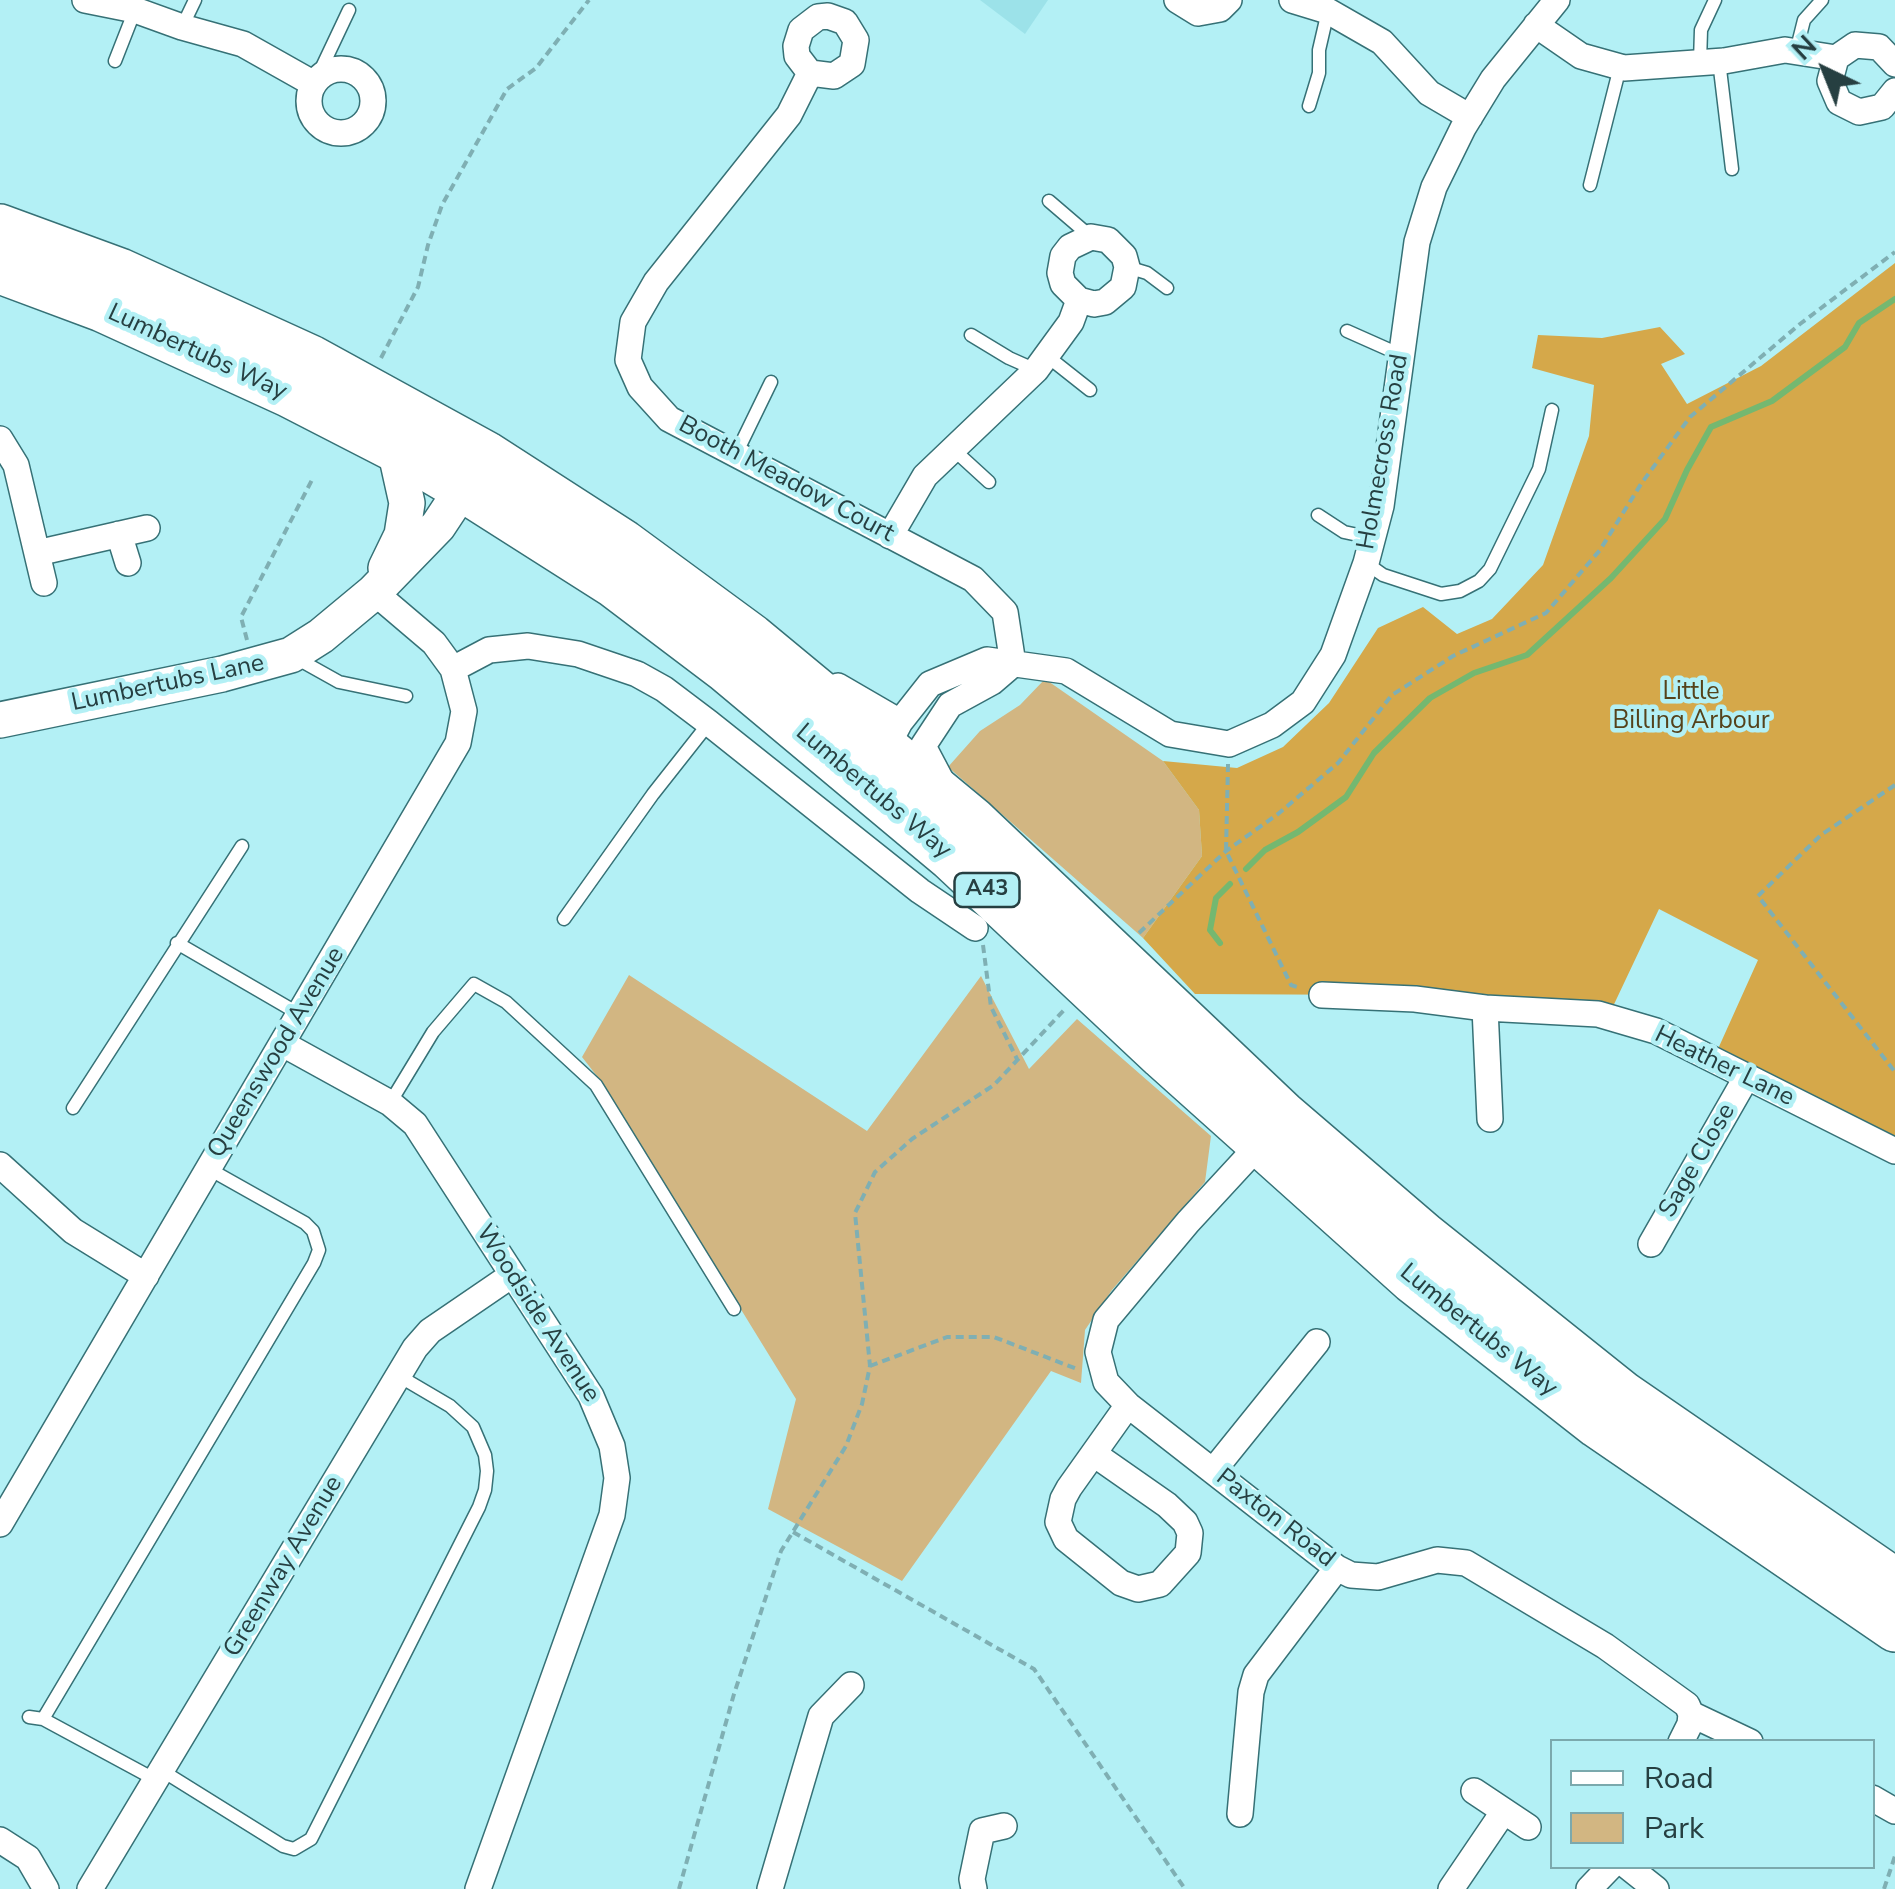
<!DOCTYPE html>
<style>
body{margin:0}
#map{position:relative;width:1895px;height:1889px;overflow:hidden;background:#b3f0f5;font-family:"Nunito Sans",sans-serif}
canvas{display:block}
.legend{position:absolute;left:1550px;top:1739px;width:325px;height:130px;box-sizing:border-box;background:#b3f0f5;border:2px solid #7ba9ad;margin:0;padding:12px 18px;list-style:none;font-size:30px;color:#263f41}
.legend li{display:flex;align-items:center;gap:20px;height:50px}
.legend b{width:50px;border:2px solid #7ba9ad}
.north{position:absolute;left:1775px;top:20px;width:100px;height:100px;-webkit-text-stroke:8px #b3f0f5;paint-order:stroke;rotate:317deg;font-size:28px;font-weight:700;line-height:40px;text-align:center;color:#263f41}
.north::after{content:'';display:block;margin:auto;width:35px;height:45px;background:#263f41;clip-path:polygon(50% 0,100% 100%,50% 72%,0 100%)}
</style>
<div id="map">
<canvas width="1895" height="1889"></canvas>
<ul class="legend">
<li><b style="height:12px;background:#fff"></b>Road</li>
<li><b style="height:28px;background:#d2b682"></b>Park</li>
</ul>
<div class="north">N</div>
</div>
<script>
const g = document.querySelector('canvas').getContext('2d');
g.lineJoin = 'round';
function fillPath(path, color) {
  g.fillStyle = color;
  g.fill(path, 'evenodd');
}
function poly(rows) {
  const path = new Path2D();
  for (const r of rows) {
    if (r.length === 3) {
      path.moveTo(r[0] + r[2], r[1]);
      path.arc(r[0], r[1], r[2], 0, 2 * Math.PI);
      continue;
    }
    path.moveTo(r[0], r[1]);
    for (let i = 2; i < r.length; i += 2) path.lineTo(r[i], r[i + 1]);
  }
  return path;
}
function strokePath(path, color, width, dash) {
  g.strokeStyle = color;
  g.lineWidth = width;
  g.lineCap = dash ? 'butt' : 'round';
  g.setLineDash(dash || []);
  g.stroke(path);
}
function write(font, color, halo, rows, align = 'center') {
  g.font = font + ' "Nunito Sans",sans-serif';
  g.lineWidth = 9;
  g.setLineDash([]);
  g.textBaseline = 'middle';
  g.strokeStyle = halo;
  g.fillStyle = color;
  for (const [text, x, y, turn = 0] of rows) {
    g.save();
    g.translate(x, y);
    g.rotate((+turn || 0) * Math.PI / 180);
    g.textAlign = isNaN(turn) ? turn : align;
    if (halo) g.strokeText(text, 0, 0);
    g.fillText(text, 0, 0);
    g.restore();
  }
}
const built = poly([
 [980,0,1048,0,1025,34]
]);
const green = poly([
 [1045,679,1163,761,1199,810,1202,856,1143,938,948,767,980,731,1020,705],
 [629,975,867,1131,981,976,1029,1069,1077,1019,1211,1136,1205,1182,1112,1290,1085,1330,1081,1383,1051,1371,902,1581,768,1509,796,1399,600,1080,582,1057]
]);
const forest = poly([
 [1895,263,1895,1149,1713,1060,1758,960,1659,909,1608,1017,1387,995,1195,994,1143,938,1202,856,1199,810,1163,761,1237,768,1283,747,1329,703,1378,628,1423,607,1457,634,1492,619,1543,565,1589,436,1594,385,1532,368,1538,335,1602,338,1660,327,1685,354,1661,364,1687,404,1761,366]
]);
const stream = poly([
 [1246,869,1265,850,1298,832,1346,797,1374,753,1430,698,1474,673,1527,655,1611,578,1665,519,1687,470,1711,427,1772,401,1845,347,1859,323,1895,299],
 [1220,943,1210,930,1216,898,1230,884]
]);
const path = poly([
 [381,358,418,287,428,245,442,205,507,89,536,68,589,0],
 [247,640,241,617,313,478],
 [1228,764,1226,851,1291,985,1300,988],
 [1895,785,1821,835,1758,896,1895,1072],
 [1139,933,1226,851,1278,814,1338,763,1392,695,1453,656,1546,613,1600,550,1641,484,1690,417,1800,324,1895,252],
 [983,945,991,1007,1017,1059],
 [870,1366,947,1337,994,1337,1077,1369],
 [793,1532,1034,1669,1185,1889],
 [679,1889,734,1694,781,1551,846,1446,862,1404,870,1366,855,1213,875,1172,912,1139,994,1085,1064,1010],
 [1884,1889,1895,1856]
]);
const lane = poly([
 [182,27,195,0],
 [1796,52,1804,20,1822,0],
 [115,61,135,10],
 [1719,61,1732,169],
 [1700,62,1701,30,1715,0],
 [314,84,349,10],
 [1309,106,1319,73,1319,50,1328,11],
 [1590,185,1620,67],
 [1049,201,1091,237],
 [1127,267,1147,273,1167,288],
 [1347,331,1401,355],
 [971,335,1009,358,1036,370],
 [1047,356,1090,390],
 [954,450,989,482],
 [736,454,771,382],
 [1318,515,1344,532,1372,538],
 [1366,563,1383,575,1441,594,1460,591,1479,581,1490,569,1539,469,1552,410],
 [296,658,339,682,406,696],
 [564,919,653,794,709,723],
 [177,943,301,1015],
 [390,1103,433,1032,474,984,506,1002,596,1085,734,1309],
 [73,1108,242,846],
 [29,1717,43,1719,156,1780],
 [43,1719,314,1263,319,1250,313,1231,305,1223,209,1169],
 [161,1770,283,1846,294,1849,311,1839,479,1507,485,1490,487,1471,485,1455,473,1427,450,1406,399,1376]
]);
const street = poly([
 [85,0,135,10,182,27,243,44,314,84],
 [1177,0,1198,13,1220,9,1229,0],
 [1292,0,1328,11,1382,42,1429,93,1470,117],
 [1536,25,1581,56,1624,68,1724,61,1785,50,1836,58],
 [1895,64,1879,47,1855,45,1836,58,1830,81,1839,102,1859,112,1882,107,1895,91],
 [341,101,32],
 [810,73,834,76,852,64,856,40,845,22,828,16,818,17,801,30,796,46,797,56,810,73,789,115,656,282,633,322,628,360,640,387,669,419,973,579,1005,612,1013,664],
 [0,439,16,465,44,583],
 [119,534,128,563],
 [890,536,925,476,1036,370,1071,322,1079,300,1063,284,1060,273,1063,256,1070,247,1091,237,1108,240,1124,256,1127,267,1123,287,1105,302,1094,304,1079,300],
 [37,553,147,528],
 [453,669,489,650,528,646,578,654,637,674,664,689,709,723,920,891,975,928],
 [838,686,900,722],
 [881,758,900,722,930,684,987,660,1066,671,1170,734,1229,744,1272,725,1303,702,1333,655,1366,563,1381,506,1417,242,1434,187,1463,128,1493,79,1557,0],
 [942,782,923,746,950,705,992,682,1013,664],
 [1322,995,1415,999,1485,1008],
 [283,1044,390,1103,415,1124,591,1396,612,1446,617,1478,612,1515,478,1889],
 [1490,1119,1485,1008,1598,1014,1656,1031,1895,1151],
 [1260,1144,1188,1222,1106,1320,1098,1352,1106,1382,1128,1405,1337,1568,1351,1575,1378,1577,1437,1560,1466,1563,1605,1646,1687,1705,1691,1714,1690,1724,1681,1742],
 [0,1165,73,1231,146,1276],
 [1651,1244,1746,1078],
 [1094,1454,1167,1505,1185,1522,1190,1533,1188,1553,1160,1584,1138,1589,1121,1583,1066,1539,1058,1522,1063,1499,1069,1488,1128,1405],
 [1213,1471,1317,1342],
 [0,1524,458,743,464,711,453,669,434,643,374,592],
 [1691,1714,1750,1742],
 [1474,1791,1528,1827],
 [1872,1798,1895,1811],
 [1240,1814,1251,1692,1256,1675,1337,1568],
 [0,1840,28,1858,46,1889],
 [1627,1866,1656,1889],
 [90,1889,415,1348,430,1331,512,1275],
 [770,1889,821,1716,851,1685],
 [974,1889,972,1879,982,1831,1004,1826],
 [1451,1889,1504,1811],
 [1589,1889,1611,1866]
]);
const secondary = poly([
 [386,568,402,535,407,503,395,449],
 [0,720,222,674,291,655,321,636,374,592,438,526,477,467]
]);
const highway = poly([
 [0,227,120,271,311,358,486,454,624,543,752,637,973,820,1283,1114,1424,1235,1623,1394,1895,1581],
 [0,271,102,309,288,394,395,449,463,489,614,585,725,669,951,858,1162,1056,1412,1280,1597,1425,1895,1629]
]);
const shields = [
 [987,890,65]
];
const shieldNames = [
 ["A43",987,890]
];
const streetNames = [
 ["Lumbertubs Way",197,353,25],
 ["Holmecross Road",1384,452,-80],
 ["Booth Meadow Court",786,480,28],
 ["Lumbertubs Lane",168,684,-12],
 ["Lumbertubs Way",873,792,40],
 ["Queenswood Avenue",277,1053,-59],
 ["Heather Lane",1724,1067,26],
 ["Sage Close",1698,1161,-60],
 ["Woodside Avenue",537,1314,57],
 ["Lumbertubs Way",1478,1331,39],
 ["Paxton Road",1275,1519,38],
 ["Greenway Avenue",284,1567,-59]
];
const parkNames = [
 ["Little",1691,693],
 ["Billing Arbour",1691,722]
];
fillPath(built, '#9ce2e9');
fillPath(green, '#d2b682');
fillPath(forest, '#d5a84a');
strokePath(stream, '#74b870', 6);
strokePath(lane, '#367176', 15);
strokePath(street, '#367176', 28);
strokePath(secondary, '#367176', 38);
strokePath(highway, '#367176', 48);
strokePath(path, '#7fafb3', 4, [8, 5]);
strokePath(lane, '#fff', 12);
strokePath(street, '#fff', 25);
strokePath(secondary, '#fff', 35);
strokePath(highway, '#fff', 45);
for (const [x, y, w] of shields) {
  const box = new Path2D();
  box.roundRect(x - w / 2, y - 17, w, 34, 8);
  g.fillStyle = '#b3f0f5';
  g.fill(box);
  strokePath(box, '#263f41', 2.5);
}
write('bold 22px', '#263f41', null, shieldNames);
write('25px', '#263f41', '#b3f0f5', streetNames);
write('25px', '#55421b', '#b3f0f5', parkNames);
</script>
